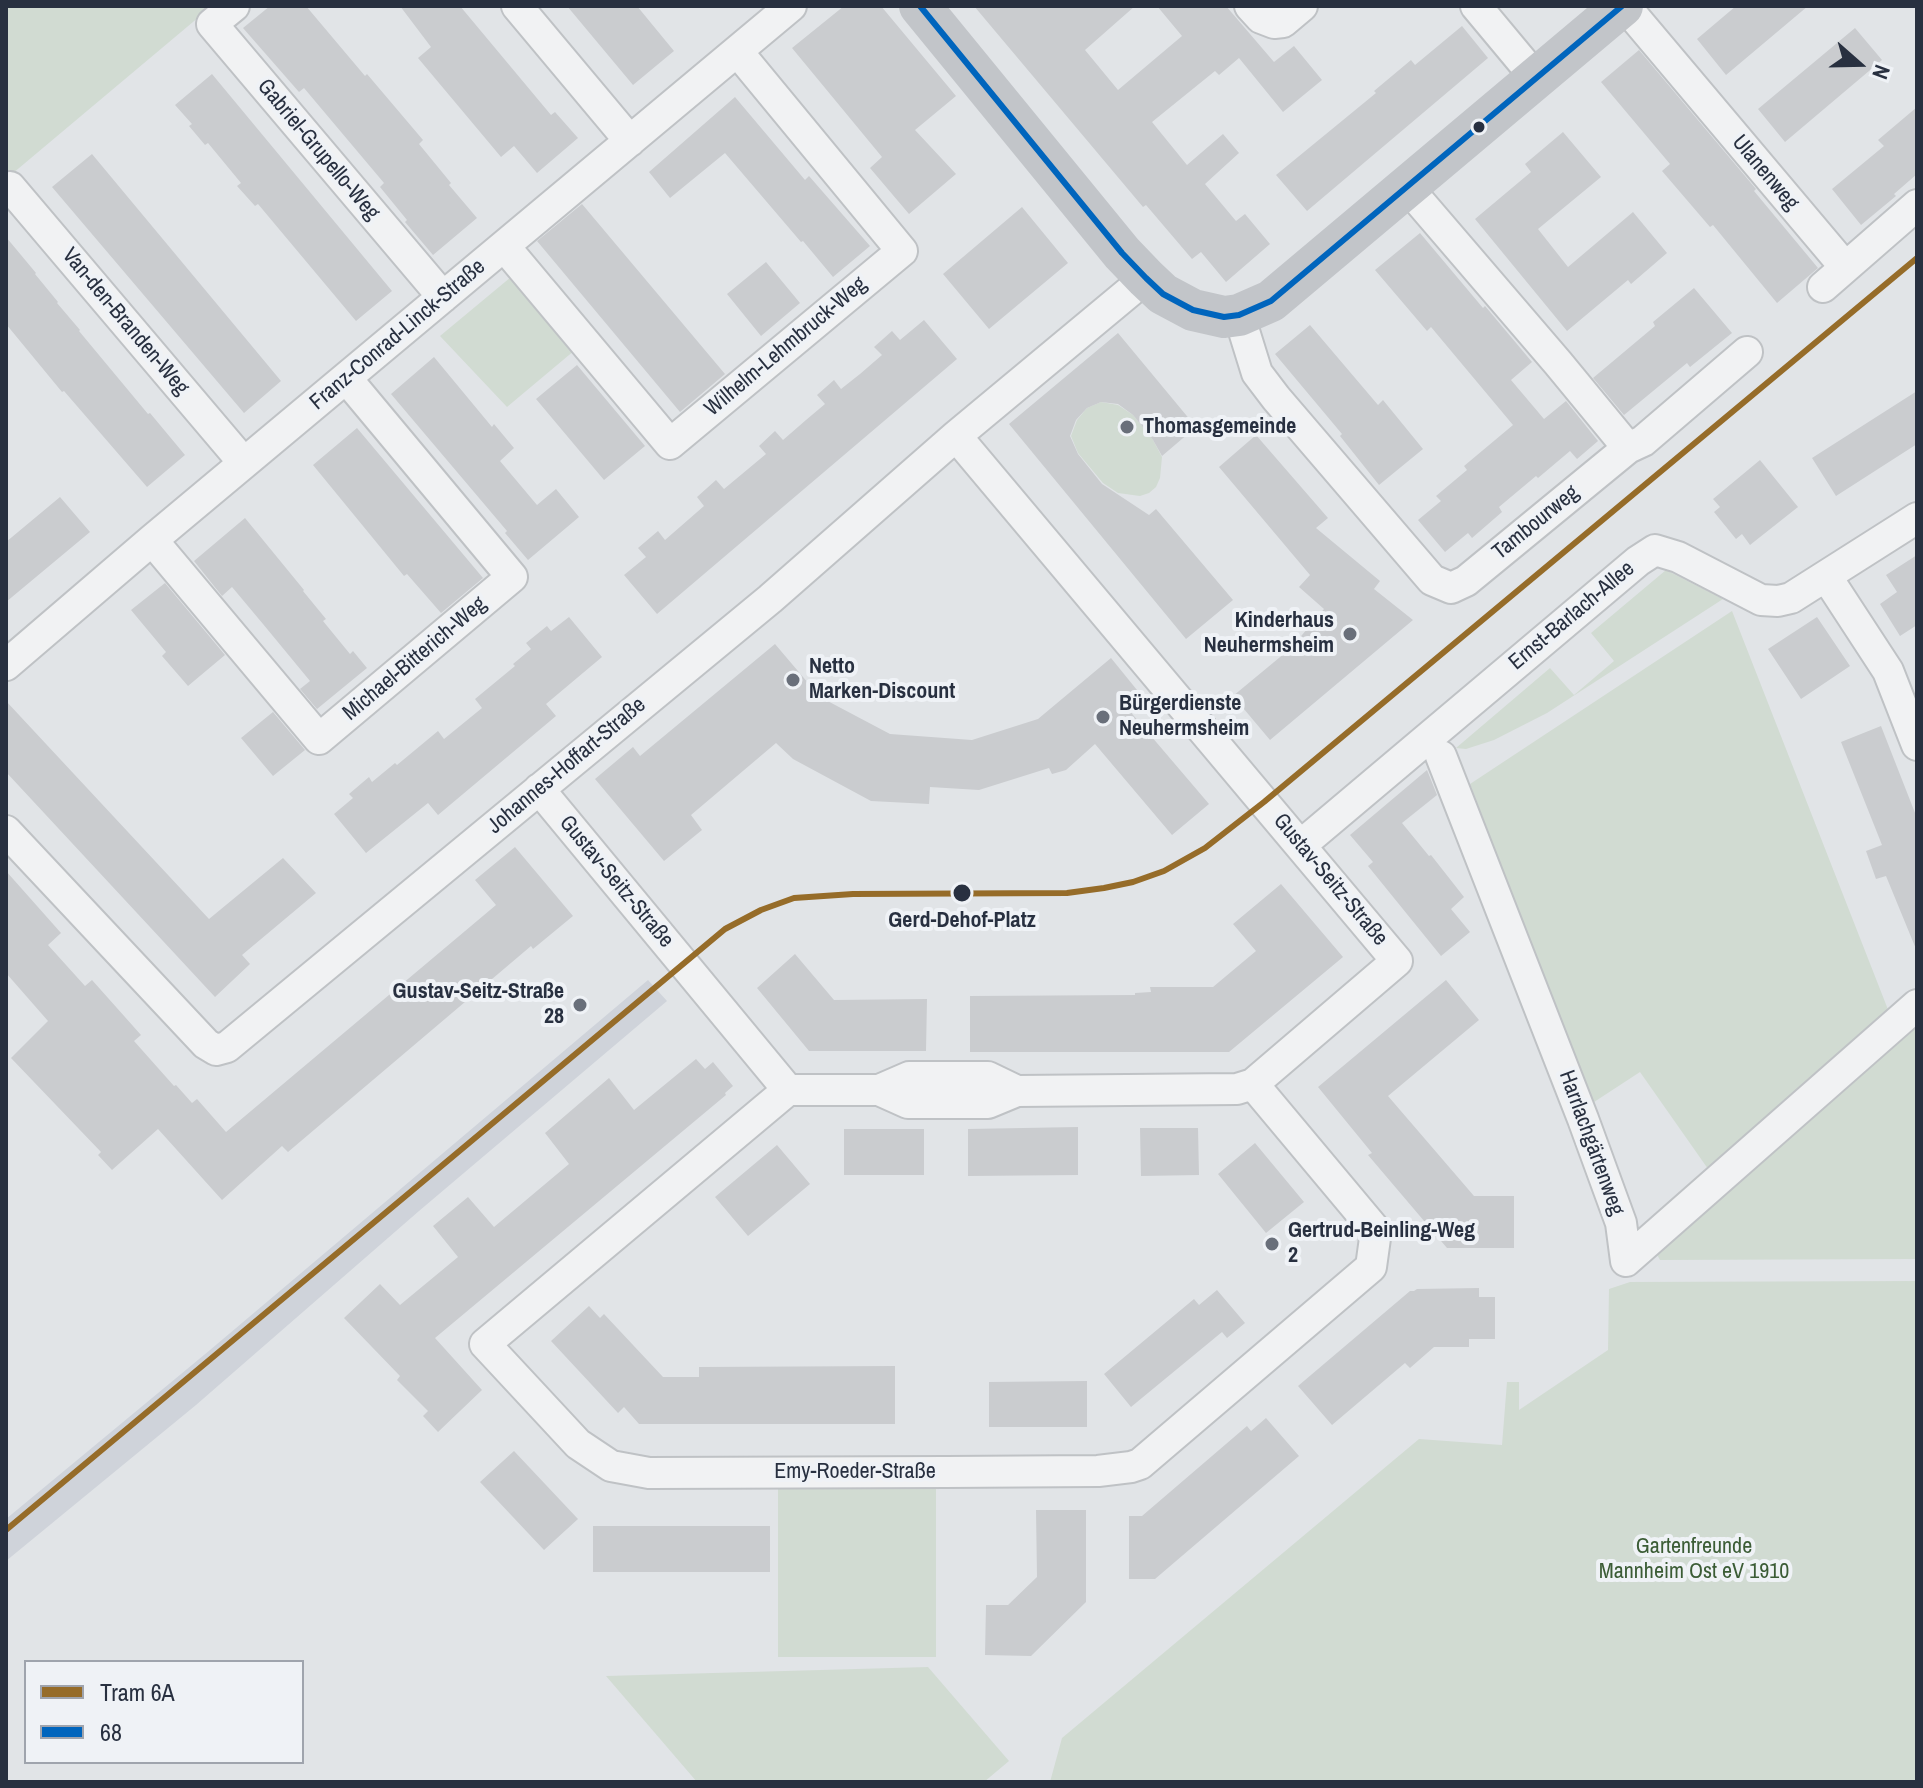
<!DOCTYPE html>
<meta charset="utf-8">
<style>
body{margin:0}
#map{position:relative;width:1923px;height:1788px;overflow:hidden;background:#e1e4e7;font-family:"Archivo Narrow",sans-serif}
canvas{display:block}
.frame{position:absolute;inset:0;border:8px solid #283040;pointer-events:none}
.legend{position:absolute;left:24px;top:1660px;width:280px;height:104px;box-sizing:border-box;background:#eff2f6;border:2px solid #9fa4ad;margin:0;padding:10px 14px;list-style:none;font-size:24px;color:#283040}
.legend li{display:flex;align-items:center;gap:16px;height:40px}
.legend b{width:40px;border:2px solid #9fa4ad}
.north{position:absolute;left:1819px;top:24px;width:80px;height:80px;-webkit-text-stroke:6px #eff2f6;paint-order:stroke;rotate:110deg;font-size:22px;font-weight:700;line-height:32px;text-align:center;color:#283040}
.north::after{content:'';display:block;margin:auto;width:28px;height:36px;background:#283040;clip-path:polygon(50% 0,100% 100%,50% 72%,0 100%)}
</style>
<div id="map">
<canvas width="1923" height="1788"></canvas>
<div class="frame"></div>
<ul class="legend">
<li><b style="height:10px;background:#966c29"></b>Tram 6A</li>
<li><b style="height:10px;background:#0065bd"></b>68</li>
</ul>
<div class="north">N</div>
</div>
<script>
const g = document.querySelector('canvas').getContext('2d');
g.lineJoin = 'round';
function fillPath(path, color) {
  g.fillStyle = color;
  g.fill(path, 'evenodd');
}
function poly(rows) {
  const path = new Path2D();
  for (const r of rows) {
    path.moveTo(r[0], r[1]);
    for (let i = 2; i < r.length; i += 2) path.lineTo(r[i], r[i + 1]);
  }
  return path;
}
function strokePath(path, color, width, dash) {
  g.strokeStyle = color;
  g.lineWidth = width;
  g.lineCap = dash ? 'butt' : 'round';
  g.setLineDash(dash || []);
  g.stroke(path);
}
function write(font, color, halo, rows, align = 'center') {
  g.font = font + ' "Archivo Narrow",sans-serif';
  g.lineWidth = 8;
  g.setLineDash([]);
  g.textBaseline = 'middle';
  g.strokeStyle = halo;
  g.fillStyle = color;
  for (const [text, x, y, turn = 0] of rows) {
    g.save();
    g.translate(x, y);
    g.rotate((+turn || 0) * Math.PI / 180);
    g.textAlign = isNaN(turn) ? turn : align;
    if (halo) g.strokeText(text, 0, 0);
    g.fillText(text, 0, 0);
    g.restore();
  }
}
const built = poly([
 [648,980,667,1001,419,1211,196,1405,6,1561,6,1519,210,1350]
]);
const green = poly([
 [6,6,212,6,6,179],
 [511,277,575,350,507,407,440,336],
 [1101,402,1118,405,1133,415,1153,440,1162,457,1160,478,1156,487,1149,493,1140,496,1118,493,1103,483,1078,453,1071,436,1077,420,1087,408],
 [1666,570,1723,599,1547,713,1494,740,1466,749,1456,748,1550,668,1574,695,1614,661,1591,633],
 [1732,611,1896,1030,1917,1013,1917,1259,1660,1260,1653,1247,1720,1186,1640,1072,1591,1104,1470,784],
 [1917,1281,1917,1782,1050,1782,1062,1738,1419,1439,1502,1445,1507,1382,1519,1382,1519,1410,1608,1350,1609,1289,1630,1282],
 [778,1488,936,1488,936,1657,778,1657],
 [928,1667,1009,1761,984,1782,697,1782,606,1676]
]);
const building = poly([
 [270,6,306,6,365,76,367,74,423,140,419,144,451,183,449,185,477,218,433,255,405,222,407,220,380,187,384,183,304,88,299,92,243,28],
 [400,6,460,6,551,115,555,112,578,138,537,173,514,146,501,157,418,58,431,47],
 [567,6,637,6,674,51,633,85],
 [844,6,881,6,956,96,915,130,956,174,909,214,870,168,882,157,792,48],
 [974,6,1135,6,1085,50,1118,90,1182,36,1157,6,1226,6,1274,62,1294,46,1322,80,1283,112,1239,58,1219,75,1215,71,1152,122,1187,165,1223,134,1239,153,1205,184,1236,221,1245,214,1270,244,1226,282,1201,252,1192,259,1146,205,1143,207],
 [1736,6,1808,6,1726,75,1697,39],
 [1462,26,1488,58,1307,211,1276,175,1376,93,1374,91,1411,60,1415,65],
 [1855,28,1882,60,1785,142,1758,109],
 [1639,50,1756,189,1754,191,1818,268,1777,303,1713,225,1710,227,1662,171,1670,164,1601,82],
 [212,74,392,291,356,321,258,204,255,206,237,186,241,183,208,143,205,145,189,126,192,124,175,105],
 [735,97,805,180,809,176,870,246,833,277,803,241,801,242,725,153,670,198,649,172],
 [1917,107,1917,174,1894,194,1896,196,1861,225,1832,189,1884,146,1878,140],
 [1563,132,1601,177,1538,229,1568,267,1633,212,1667,253,1631,284,1628,280,1567,331,1475,219,1531,172,1525,164],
 [92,154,281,381,244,413,52,187],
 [582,204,725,374,680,412,537,241],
 [1022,207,1068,263,989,329,943,274],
 [1420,233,1483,308,1485,306,1532,362,1511,380,1544,419,1566,401,1598,441,1577,459,1570,451,1538,478,1536,476,1499,507,1502,512,1472,538,1468,533,1445,552,1418,520,1441,501,1436,496,1467,470,1464,466,1513,425,1431,327,1427,331,1375,270],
 [6,237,36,273,35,274,58,302,57,303,80,330,79,331,148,414,150,413,185,455,147,487,64,391,62,392,6,324],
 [766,262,800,303,761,336,727,294],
 [1694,288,1732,333,1690,367,1687,363,1624,415,1593,378,1655,326,1653,322],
 [924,320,957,359,657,614,624,575,646,557,638,548,658,531,665,540,704,506,697,497,716,480,724,489,766,454,759,446,775,431,783,440,806,420,825,404,817,395,834,380,841,389,860,374,882,355,874,347,892,331,900,340],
 [1310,325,1378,405,1383,400,1423,449,1379,485,1340,436,1342,434,1275,354],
 [1118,333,1196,427,1162,456,1153,440,1133,415,1118,404,1101,402,1087,408,1076,420,1070,436,1078,454,1102,484,1149,515,1156,509,1233,600,1186,639,1009,424],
 [434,357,492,427,494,424,514,448,500,461,537,505,556,489,579,517,528,560,505,533,507,531,391,394],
 [577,365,645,446,604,480,536,399],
 [1917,391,1917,444,1836,496,1812,458],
 [357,428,483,578,441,613,407,574,404,576,313,465],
 [1256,435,1328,518,1316,528,1380,581,1374,589,1413,620,1270,740,1233,696,1291,648,1324,609,1299,587,1310,575,1219,467],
 [1760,460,1798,507,1750,545,1742,534,1736,539,1714,512,1720,507,1713,499],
 [60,497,90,532,6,602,6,542],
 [245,518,304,590,303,591,326,619,323,621,350,654,353,651,367,668,317,709,300,689,310,681,263,624,232,587,222,596,194,561],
 [1917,555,1917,625,1900,636,1880,604,1897,592,1886,575],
 [165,583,225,655,188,686,162,656,166,652,131,610],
 [569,617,602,657,546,704,556,716,438,815,428,803,366,853,334,814,353,798,349,794,369,777,372,782,395,763,397,765,438,731,444,739,482,708,475,699,515,666,513,664,531,649,526,643,547,626,551,631],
 [1817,617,1850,666,1801,699,1768,649],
 [775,644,820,697,890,734,972,740,1038,719,1111,658,1137,690,1132,695,1137,701,1128,709,1209,804,1172,835,1095,744,1066,770,1052,774,1049,768,979,790,930,787,929,804,871,801,793,759,776,743,691,815,702,830,664,861,595,779,633,747,640,756],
 [6,701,209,919,283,858,316,893,242,955,250,964,215,997,6,772],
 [273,712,305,750,273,776,241,738],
 [1881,726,1917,818,1916,949,1886,876,1876,879,1866,851,1882,845,1841,742],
 [1427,770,1437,795,1402,823,1429,856,1431,855,1464,897,1451,909,1470,932,1441,956,1368,866,1373,862,1350,835],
 [515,847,573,916,533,949,531,946,288,1152,282,1146,222,1200,158,1129,112,1170,98,1155,101,1152,11,1058,48,1021,6,973,6,871,61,933,48,945,85,986,92,980,141,1035,134,1041,174,1086,176,1085,192,1103,197,1099,226,1132,496,905,475,880],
 [1281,884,1343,957,1229,1052,970,1052,970,996,1135,995,1135,993,1151,992,1150,987,1213,987,1256,951,1233,924],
 [795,954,834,1000,927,999,926,1051,809,1051,757,988],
 [1446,980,1479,1020,1388,1096,1474,1196,1514,1196,1514,1248,1447,1248,1368,1155,1372,1153,1318,1087],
 [696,1059,705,1069,713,1062,733,1086,725,1093,726,1095,435,1338,482,1390,438,1432,423,1416,428,1411,397,1380,400,1376,344,1318,380,1284,400,1305,458,1257,433,1226,468,1197,494,1227,569,1164,545,1133,609,1078,634,1110],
 [1078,1127,1078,1175,968,1176,968,1129],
 [1140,1128,1198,1128,1199,1175,1141,1176],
 [844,1129,924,1129,924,1175,844,1175],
 [1255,1143,1304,1202,1266,1233,1218,1174],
 [777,1145,810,1184,748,1236,715,1197],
 [1479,1288,1479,1297,1495,1297,1495,1339,1469,1339,1469,1347,1434,1347,1410,1368,1405,1363,1332,1425,1298,1386,1410,1291,1414,1291,1417,1289],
 [1217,1290,1245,1323,1227,1338,1222,1332,1131,1407,1104,1374,1194,1299,1199,1305],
 [589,1306,600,1318,604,1314,663,1377,699,1377,699,1367,895,1366,895,1424,639,1424,624,1407,618,1413,551,1341],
 [1087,1381,1087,1427,989,1427,989,1382],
 [1266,1418,1299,1456,1155,1579,1129,1579,1129,1516,1142,1516,1247,1426,1251,1431],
 [514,1451,578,1519,544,1550,480,1482],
 [1036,1510,1086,1510,1086,1602,1031,1656,985,1655,986,1605,1008,1605,1037,1577],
 [593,1526,770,1526,770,1572,593,1572]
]);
const street = poly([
 [234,6,212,24,443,297],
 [517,6,630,141],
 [1250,6,1261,18,1274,23,1283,22,1302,6],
 [1476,6,1536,78],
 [1625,6,1845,267],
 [1407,187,1558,363,1628,448],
 [6,193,10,187,244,463],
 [504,246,670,444,902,251,737,51],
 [1823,287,1917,205],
 [1239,315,1257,373,1276,398,1432,580,1451,588,1466,581,1628,448,1643,441,1747,352],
 [152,540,319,739,512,577,346,378],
 [1826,576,1888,671,1917,745],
 [6,665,152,540,791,6],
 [1441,756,1583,1119,1621,1223,1626,1261],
 [539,789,788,1090],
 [6,831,206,1044,216,1050,227,1047,770,599,956,436,1146,278],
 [1301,845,1638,561,1655,550,1678,557,1761,600,1778,601,1791,598,1917,518],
 [788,1090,485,1344,578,1444,611,1466,649,1473,947,1472,1098,1471,1131,1467,1140,1464,1371,1267,1376,1231,1253,1084],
 [788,1090,879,1090,909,1077,988,1077,1017,1091],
 [879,1090,908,1103,988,1103,1017,1091,1237,1089,1253,1084,1397,961,956,436],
 [1626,1261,1917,1005]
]);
const secondary = poly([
 [920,6,1122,253,1146,278,1163,294,1193,310,1224,317,1239,315,1271,301,1622,6]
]);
const bus1 = poly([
 [920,6,1122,253,1146,278,1163,294,1193,310,1224,317,1239,315,1271,301,1622,6]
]);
const tram1 = poly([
 [6,1530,725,929,761,910,794,898,853,894,1067,893,1104,888,1133,882,1164,871,1205,848,1264,802,1917,258]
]);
const markers = [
 [1479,127,7,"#283040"],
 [1127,427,8,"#696f7a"],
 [1350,634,8,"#696f7a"],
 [793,680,8,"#696f7a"],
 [1103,717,8,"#696f7a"],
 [962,893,10,"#283040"],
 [580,1005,8,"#696f7a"],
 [1272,1244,8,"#696f7a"]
];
const streetNames = [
 ["Gabriel-Grupello-Weg",318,150,50],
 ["Ulanenweg",1765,173,50],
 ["Van-den-Branden-Weg",125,322,50],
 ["Franz-Conrad-Linck-Straße",398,335,-40],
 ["Wilhelm-Lehmbruck-Weg",786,347,-40],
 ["Tambourweg",1536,523,-39],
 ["Ernst-Barlach-Allee",1572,616,-40],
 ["Michael-Bitterich-Weg",415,659,-40],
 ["Johannes-Hoffart-Straße",567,766,-40],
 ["Gustav-Seitz-Straße",1330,880,50],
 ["Gustav-Seitz-Straße",616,882,50],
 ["Harrlachgärtenweg",1591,1143,70],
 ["Emy-Roeder-Straße",855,1472]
];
const poiNames = [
 ["Thomasgemeinde",1143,427],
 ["Kinderhaus",1334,621,"right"],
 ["Neuhermsheim",1334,646,"right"],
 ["Netto",809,667],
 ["Marken-Discount",809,692],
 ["Bürgerdienste",1119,704],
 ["Neuhermsheim",1119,729],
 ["Gustav-Seitz-Straße",564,992,"right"],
 ["28",564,1017,"right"],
 ["Gertrud-Beinling-Weg",1288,1231],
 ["2",1288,1256]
];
const stopNames = [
 ["Gerd-Dehof-Platz",962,921]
];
const parkNames = [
 ["Gartenfreunde",1694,1547],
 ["Mannheim Ost eV 1910",1694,1572]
];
fillPath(built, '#cfd3da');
fillPath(green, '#d1dbd2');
fillPath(building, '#cacccf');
strokePath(street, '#bfc2c5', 34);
strokePath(street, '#f1f2f3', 30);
strokePath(secondary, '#c2c5c9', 42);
strokePath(bus1, '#0065bd', 6);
strokePath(tram1, '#966c29', 6);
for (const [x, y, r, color] of markers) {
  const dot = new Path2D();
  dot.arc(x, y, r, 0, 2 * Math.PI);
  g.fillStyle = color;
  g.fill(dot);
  strokePath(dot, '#eff2f6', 3);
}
write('22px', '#283040', '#eff2f6', streetNames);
write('bold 22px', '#283040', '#eff2f6', poiNames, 'left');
write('bold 22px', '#283040', '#eff2f6', stopNames);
write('22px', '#3b5c35', '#eff2f6', parkNames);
</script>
